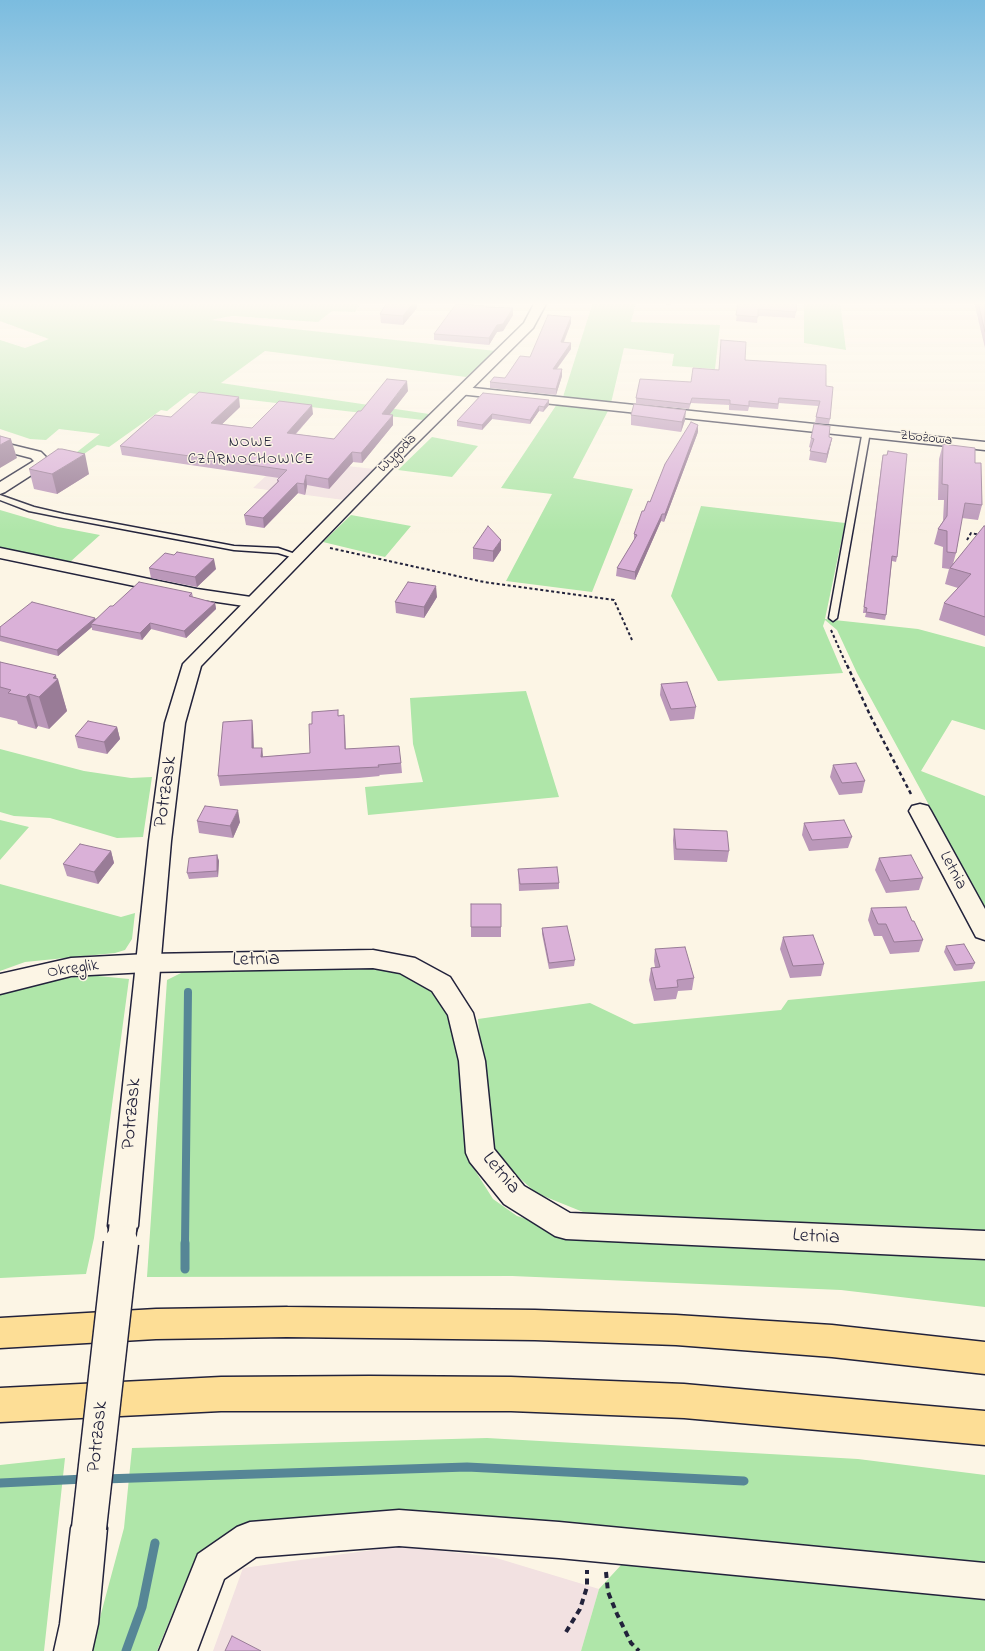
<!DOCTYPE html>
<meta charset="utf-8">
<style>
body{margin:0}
canvas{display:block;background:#fcf5e5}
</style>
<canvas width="985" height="1651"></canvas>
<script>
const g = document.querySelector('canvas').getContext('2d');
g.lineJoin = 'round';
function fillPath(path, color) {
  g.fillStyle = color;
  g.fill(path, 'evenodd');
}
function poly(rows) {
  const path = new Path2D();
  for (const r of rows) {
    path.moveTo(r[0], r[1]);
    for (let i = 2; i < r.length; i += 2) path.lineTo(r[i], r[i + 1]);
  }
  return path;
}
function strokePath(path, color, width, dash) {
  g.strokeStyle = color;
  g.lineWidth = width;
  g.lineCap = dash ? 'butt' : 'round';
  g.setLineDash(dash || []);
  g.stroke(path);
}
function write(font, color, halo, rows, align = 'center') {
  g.font = font + ' "Indie Flower",sans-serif';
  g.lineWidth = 3;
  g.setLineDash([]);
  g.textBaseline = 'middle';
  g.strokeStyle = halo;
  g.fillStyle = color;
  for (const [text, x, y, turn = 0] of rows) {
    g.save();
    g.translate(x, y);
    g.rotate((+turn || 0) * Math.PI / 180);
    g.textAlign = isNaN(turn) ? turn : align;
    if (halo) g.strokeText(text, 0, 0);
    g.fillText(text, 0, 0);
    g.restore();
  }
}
const built = poly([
 [284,459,374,469,344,500,253,488],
 [401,1546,493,1557,599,1589,581,1651,213,1651,243,1568]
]);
const green = poly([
 [0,302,362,302,355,312,332,311,318,322,232,316,211,320,496,351,466,377,265,351,221,383,429,414,423,420,190,393,167,411,161,410,109,447,97,445,81,456,77,454,77,452,100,434,59,429,46,440,30,439,0,429,0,340,25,348,49,339,0,321],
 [593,302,636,302,631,322,720,325,715,369,672,366,674,354,624,348,611,403,562,400],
 [788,302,840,302,846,350,804,343,804,304],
 [557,404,609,409,573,478,633,489,592,592,506,581,552,494,501,488],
 [432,437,478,446,452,477,398,470],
 [701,506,845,523,825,619,918,629,985,647,985,730,952,720,921,771,985,796,985,908,857,673,837,630,825,620,823,626,843,673,718,681,671,596],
 [0,510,58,527,100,535,70,562,0,551],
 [351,515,411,526,385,557,323,542],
 [526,691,559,797,368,815,365,787,423,782,413,744,410,698],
 [0,749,84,771,131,778,152,777,143,837,117,838,50,818,14,816,0,812],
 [0,820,29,827,0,860],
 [0,884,121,917,135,913,132,939,125,950,115,953,25,962,0,971],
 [373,965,420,980,449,1010,457,1036,471,1164,493,1199,517,1216,559,1229,985,1259,985,1307,841,1290,512,1276,147,1277,167,980,189,969],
 [88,975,129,979,94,1238,86,1274,0,1278,0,993,22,985],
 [985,981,985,1235,625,1220,583,1212,536,1193,502,1162,488,1135,478,1019,590,1003,634,1024,781,1010,788,1000],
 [487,1438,858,1459,985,1475,985,1570,537,1520,525,1523,453,1514,391,1512,257,1529,220,1538,197,1554,157,1651,91,1651,124,1528,132,1448],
 [65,1458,44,1651,0,1651,0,1465],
 [622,1564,985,1596,985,1651,581,1651,599,1589]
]);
const streamFar1 = poly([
 [185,1244,188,992]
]);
const stream = poly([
 [185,1269,185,1243],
 [104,1479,467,1467,744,1481],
 [0,1483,85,1479],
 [126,1651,142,1607,155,1543]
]);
const pathFar2 = poly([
 [967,540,971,533,985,536],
 [330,548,484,582,614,600,632,640],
 [831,630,847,666]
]);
const pathFar1 = poly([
 [847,665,870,715,912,796]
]);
const path = poly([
 [606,1572,608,1592,617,1614,631,1643,639,1651],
 [566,1632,580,1609,587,1587,587,1570]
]);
const lane = poly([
 [863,430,870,432,837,618,833,621,829,618,863,430],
 [0,495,34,507,64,514,234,546,278,548,301,556,297,559,278,553,234,550,64,518,29,511,0,500,0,495]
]);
const street = poly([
 [464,387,985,442,985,450,459,394,457,391,459,388,464,387],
 [0,442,41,452,49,460,44,467,5,492,0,494,0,482,34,461,31,458,0,450,0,442],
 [0,548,197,589,251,597,257,598,260,602,257,606,251,607,197,599,0,558,0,548],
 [920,804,928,806,931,811,985,909,985,940,976,937,909,811,912,806,920,804],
 [373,950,415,958,450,977,473,1013,485,1061,494,1149,524,1186,570,1213,985,1231,985,1259,566,1239,555,1236,504,1204,470,1162,466,1153,459,1061,448,1015,432,991,400,973,373,968,147,972,71,976,0,994,0,974,71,958,147,954,373,950],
 [399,1510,559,1522,985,1563,985,1599,559,1558,399,1546,256,1557,224,1579,197,1651,159,1651,198,1554,237,1527,250,1522,399,1510]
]);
const secondary = poly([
 [535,302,547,302,533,328,412,448,201,666,185,723,171,841,138,1226,134,1236,123,1239,112,1236,108,1226,149,841,165,723,183,664,402,442,524,323,535,302],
 [89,1510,102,1515,107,1528,98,1624,92,1651,54,1651,60,1624,71,1528,76,1515,89,1510]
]);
const highway = poly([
 [287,1307,535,1310,676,1315,832,1325,985,1342,985,1374,832,1357,676,1345,535,1340,287,1337,156,1339,0,1348,0,1318,156,1309,287,1307],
 [369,1376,511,1377,684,1384,985,1411,985,1445,684,1418,511,1411,221,1411,0,1422,0,1388,221,1377,369,1376]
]);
const secondaryBridgeFar1 = poly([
 [121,1244,123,1226]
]);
const secondaryBridge = poly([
 [89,1528,121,1243]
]);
const wall = poly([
 [657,302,672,302,671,305,657,303],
 [738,302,796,312,795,318,758,316,757,323,736,321],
 [974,302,985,302,985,348],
 [487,307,513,315,503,331,497,332,489,345,434,340,434,334],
 [417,308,403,325,381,323,380,314],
 [571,317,571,323,564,342,571,343,571,349,557,369,562,369,562,376,556,395,490,388,490,382,505,378,530,357],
 [745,360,826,386,830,419,829,424,815,423,818,406,779,403,778,409,749,407,748,411,729,410,729,405,691,403,689,409,636,404,636,398,691,382,718,370],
 [408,391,389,415,393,425,362,463,353,462,329,489,307,485,305,495,298,493,264,528,246,525,244,515,277,482,277,480,279,478,122,455,120,446,171,417,240,407,222,424,252,428,313,414,296,434,334,439,361,411],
 [483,393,549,405,543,412,539,411,530,424,492,419,482,430,457,426,457,421],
 [631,415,685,420,681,432,631,425],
 [698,432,664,522,661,521,635,580,616,576,617,568,634,540,634,534,644,511],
 [829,437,832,438,830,447,826,463,809,460,811,448,809,447,811,438],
 [943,444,975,463,982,505,978,520,962,518,956,553,953,564,985,526,985,636,939,620,944,603,958,588,945,584,949,569,942,568,943,547,934,544,938,529,943,521,944,500,938,500,939,459],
 [888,451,897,557,896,562,892,561,886,615,885,620,865,617,866,613,863,613,882,460,883,455,887,455],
 [29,469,89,474,57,494,34,489],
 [473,548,501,550,493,562,473,559],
 [174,555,216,569,197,587,151,578,149,568],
 [192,593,193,597,215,603,216,609,186,638,151,629,142,640,92,630,92,627,58,656,0,641,0,627,95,618,96,619,113,606],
 [437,597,424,618,396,613,395,602],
 [0,662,57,679,67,711,49,729,38,726,36,729,18,724,17,721,0,717],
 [661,684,696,707,694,719,670,721,660,695],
 [338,710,338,716,345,725,346,749,401,763,402,773,379,775,380,776,358,778,220,786,218,776,252,720,253,729,254,748,262,748,263,757,310,753,312,724],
 [117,727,120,739,107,754,78,748,75,736],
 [833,765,865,781,862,793,839,795,830,777],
 [197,821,240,822,233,838,199,833],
 [804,823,852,837,848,848,809,851,802,835],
 [674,829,729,851,727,862,674,860,673,840],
 [111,851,114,863,98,884,67,876,63,864],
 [217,855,219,861,218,877,189,879,187,873],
 [879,858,923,878,919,890,886,893,875,870],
 [518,869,559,883,559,889,519,891],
 [501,904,501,937,471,937,471,927],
 [871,908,912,921,923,940,919,952,890,954,882,936,874,936,868,920],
 [542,928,575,960,574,966,549,969,542,934],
 [783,937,824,964,821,976,790,978,780,949],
 [946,946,975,963,972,969,954,971,944,952],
 [655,949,694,978,692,990,678,991,676,999,654,1001,649,980,651,968,655,967,654,961]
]);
const shadedWall = poly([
 [414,302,417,302,417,308,403,325,403,316],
 [513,308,513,315,503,331,497,332,489,345,489,338,497,325],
 [571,317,571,323,561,348,561,342],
 [571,343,571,349,552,375,553,369],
 [562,369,562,376,556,395,556,389],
 [407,381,408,391,383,423,382,414],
 [239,397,240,407,213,433,211,423],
 [549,400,549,405,543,412,544,407],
 [312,405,313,414,288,442,287,433],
 [539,406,539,411,530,424,530,420],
 [686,410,685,420,681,432,682,422],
 [492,414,492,419,482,430,482,425],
 [393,415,393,425,362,463,361,453],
 [698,425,698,432,664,522,665,514],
 [832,438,830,447,826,463,827,454],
 [11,439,17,458,0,468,0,445],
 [352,452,353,462,329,489,328,479],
 [85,454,89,474,57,494,52,474],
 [306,475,307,485,305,495,304,484],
 [297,483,298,493,264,528,263,518],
 [662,514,661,521,635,580,635,572],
 [501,540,501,550,493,562,493,551],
 [214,559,216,569,197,587,195,577],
 [436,586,437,597,424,618,424,607],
 [215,603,216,609,186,638,184,631],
 [95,618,97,623,91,624,92,627,58,656,57,650],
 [150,623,151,629,142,640,140,633],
 [56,675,57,680,58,679,67,711,49,729,39,697,53,678],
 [29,694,38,726,36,729,26,697],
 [252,720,253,729,254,758,252,748],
 [117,727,120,739,107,754,104,742],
 [262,748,263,758,261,757],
 [238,810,240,822,233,838,230,826],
 [111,851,114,863,98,884,94,872],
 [217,855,219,861,218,877,217,871]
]);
const building = poly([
 [387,302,414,302,403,316,380,314,387,302],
 [738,302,797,302,796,312,758,309,758,317,736,315,738,302],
 [978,302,985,302,985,332,978,302],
 [456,304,487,306,486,307,513,308,503,324,497,325,489,338,434,334,456,304],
 [548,315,571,317,561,342,571,343,553,369,562,369,556,389,490,382,494,377,505,378,520,356,530,357,548,315],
 [721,340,746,342,745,360,826,365,826,386,833,387,830,419,816,417,820,401,779,398,778,404,749,401,749,406,730,404,730,400,692,398,690,404,636,398,640,379,691,382,693,368,719,370,721,340],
 [387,379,407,381,382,414,393,415,361,453,352,452,328,479,306,475,304,484,297,483,263,518,244,515,279,481,277,480,287,470,120,446,155,415,171,417,199,392,239,397,211,423,252,428,279,401,312,405,287,433,334,439,358,411,361,411,387,379],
 [483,393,549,400,544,407,539,406,530,420,492,414,482,425,457,421,483,393],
 [634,404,686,410,682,422,631,415,634,404],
 [691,422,698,425,665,514,662,514,635,572,617,568,637,535,634,534,642,511,644,511,648,501,650,502,665,464,691,422],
 [814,424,830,426,829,437,832,438,827,454,810,451,814,439,811,438,814,424],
 [0,436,11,439,0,445,0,436],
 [943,444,975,448,975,463,981,463,982,505,965,503,956,553,947,552,947,531,938,529,947,516,948,485,942,484,943,444],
 [58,449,62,449,85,454,52,474,29,469,58,449],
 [888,451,907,454,897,557,892,556,886,615,866,612,867,608,864,607,883,455,887,455,888,451],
 [488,526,501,540,493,551,473,548,488,526],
 [984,526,985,526,985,617,944,603,971,574,950,568,984,526],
 [177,552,214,559,195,577,149,568,165,553,174,555,177,552],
 [139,582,192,593,189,596,215,603,184,631,150,623,140,633,91,624,110,606,113,606,139,582],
 [408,582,436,586,424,607,395,602,408,582],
 [32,602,95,618,57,650,0,636,0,627,32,602],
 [0,662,56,675,53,678,58,679,39,697,29,694,26,697,8,693,11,690,0,687,0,662],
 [687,682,696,707,671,709,661,684,687,682],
 [338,710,338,716,344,715,345,749,399,746,401,763,378,765,379,767,357,768,218,776,223,722,252,720,252,748,262,748,261,757,310,753,309,724,312,724,312,712,338,710],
 [88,721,117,727,104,742,75,736,88,721],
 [856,763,865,781,842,783,833,765,856,763],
 [205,806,238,810,230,826,197,821,205,806],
 [844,820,852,837,812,840,804,823,844,820],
 [674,829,727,831,729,851,676,849,674,829],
 [80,844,111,851,94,872,63,864,80,844],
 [217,855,217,871,187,873,189,858,217,855],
 [911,855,923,878,890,881,879,858,911,855],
 [557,867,559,883,520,884,518,869,557,867],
 [471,904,501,904,501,927,471,927,471,904],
 [906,907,912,921,914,921,923,940,894,942,886,924,878,924,871,908,906,907],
 [567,926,575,960,549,963,542,928,567,926],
 [813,935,824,964,793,966,783,937,813,935],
 [964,944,975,963,956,965,946,946,964,944],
 [685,947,694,978,677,980,678,987,656,989,651,968,660,967,655,949,685,947],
 [232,1636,261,1651,225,1651,232,1636]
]);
const farStreetnames = [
 ["Zbożowa",926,439,6],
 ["Wygoda",398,454,-45]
];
const farNeighbourhoodnames = [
 ["NOWE",251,444],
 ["CZARNOCHOWICE",251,461]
];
const streetNames = [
 ["Letnia",952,871,62],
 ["Okręglik",73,970,-8]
];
const nearStreetnames = [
 ["Potrzask",167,792,-82],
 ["Letnia",256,961,-1],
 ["Potrzask",133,1114,-85],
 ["Letnia",500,1174,50],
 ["Letnia",816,1238,3],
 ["Potrzask",99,1437,-84]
];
fillPath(built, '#f2e1e1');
fillPath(green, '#afe6a9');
strokePath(streamFar1, '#568696', 8);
strokePath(stream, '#568696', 9);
strokePath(lane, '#22223b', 3);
strokePath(street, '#22223b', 3);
strokePath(secondary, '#22223b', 3);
strokePath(highway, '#22223b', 3);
strokePath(pathFar2, '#22223b', 2, [3, 2.5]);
strokePath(pathFar1, '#22223b', 2.5, [4, 3]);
strokePath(path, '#22223b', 4, [6, 4.5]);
fillPath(lane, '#fcf5e5');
fillPath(street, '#fcf5e5');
fillPath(secondary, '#fcf5e5');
fillPath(highway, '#fdde96');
strokePath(secondaryBridgeFar1, '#22223b', 30, []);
strokePath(secondaryBridge, '#22223b', 37, []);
strokePath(secondaryBridgeFar1, '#fcf5e5', 27);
strokePath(secondaryBridge, '#fcf5e5', 34);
fillPath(wall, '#bb98ba');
fillPath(shadedWall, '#997c97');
fillPath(building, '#dab1d8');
strokePath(building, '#997c97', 1);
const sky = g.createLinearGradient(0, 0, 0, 533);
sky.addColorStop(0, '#7bbcdf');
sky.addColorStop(0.57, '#fefaf3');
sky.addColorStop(1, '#fefaf300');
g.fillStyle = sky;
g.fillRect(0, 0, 985, 533);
write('14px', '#22223b', '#fcf5e5', farStreetnames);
g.letterSpacing = '1px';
write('15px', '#22223b', '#fcf5e5', farNeighbourhoodnames);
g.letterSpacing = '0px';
write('17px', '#22223b', '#fcf5e5', streetNames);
write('20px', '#22223b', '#fcf5e5', nearStreetnames);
</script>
